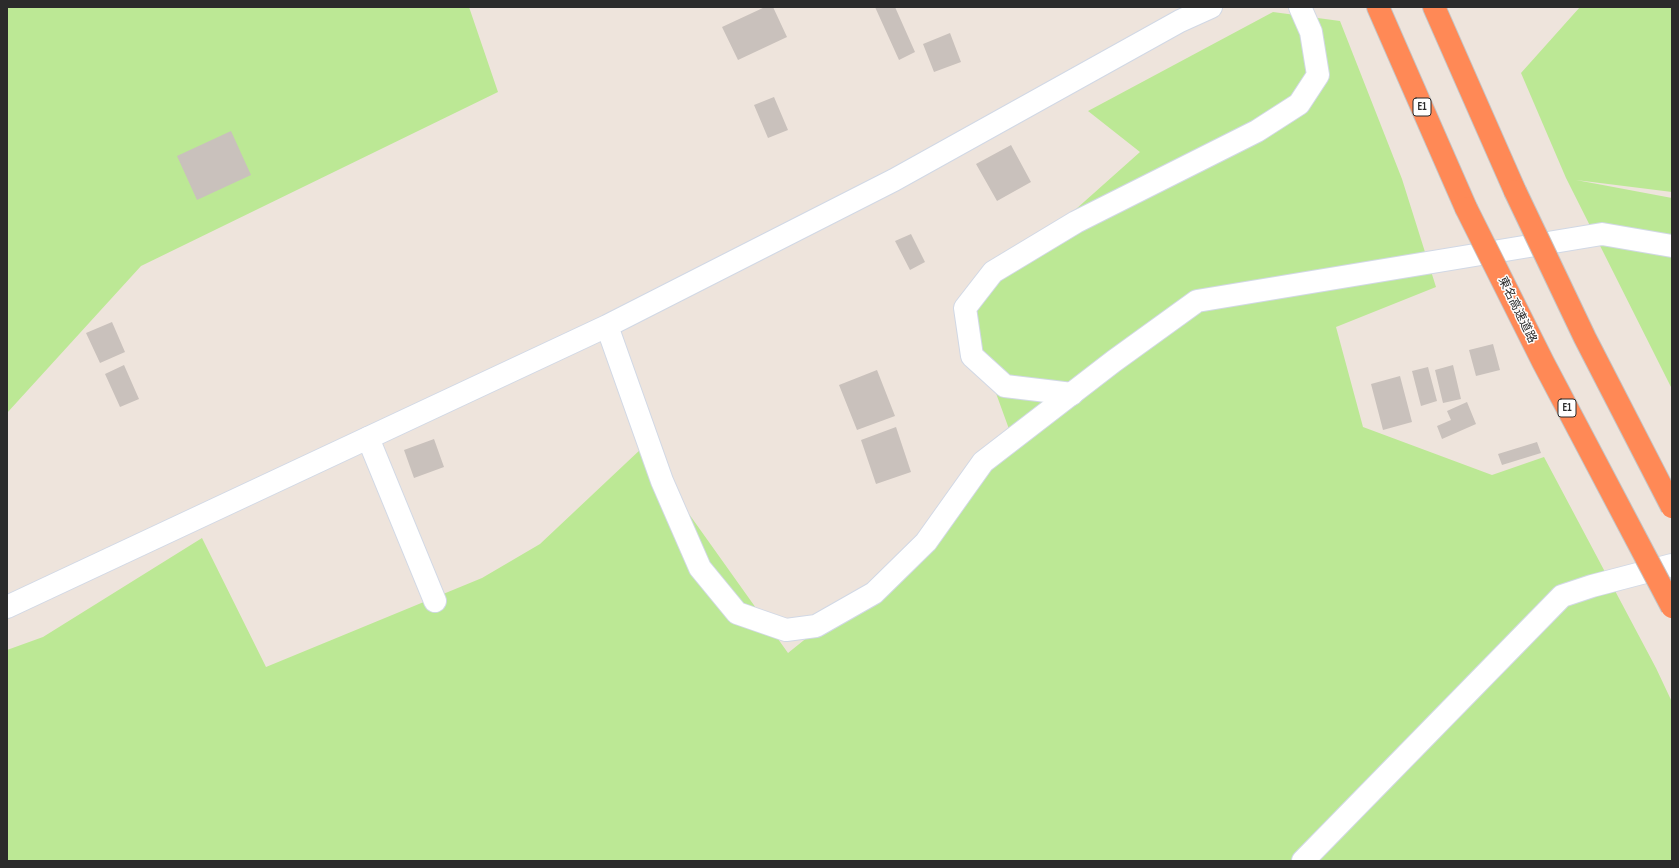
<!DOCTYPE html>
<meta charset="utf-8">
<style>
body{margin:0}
#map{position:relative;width:1679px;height:868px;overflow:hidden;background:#eee4dc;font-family:"Sofia Sans Condensed",sans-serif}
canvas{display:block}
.frame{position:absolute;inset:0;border:8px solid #2b2b2b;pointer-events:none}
</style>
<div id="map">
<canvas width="1679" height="868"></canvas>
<div class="frame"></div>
</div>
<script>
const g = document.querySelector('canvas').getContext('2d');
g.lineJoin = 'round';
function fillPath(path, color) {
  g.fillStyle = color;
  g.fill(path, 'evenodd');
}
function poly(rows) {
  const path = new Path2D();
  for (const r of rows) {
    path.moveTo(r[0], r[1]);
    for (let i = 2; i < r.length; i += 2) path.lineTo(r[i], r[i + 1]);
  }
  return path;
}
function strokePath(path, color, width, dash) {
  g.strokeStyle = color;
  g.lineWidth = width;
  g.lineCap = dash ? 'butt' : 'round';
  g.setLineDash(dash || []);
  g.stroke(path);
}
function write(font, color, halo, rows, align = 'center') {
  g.font = font + ' "Sofia Sans Condensed","Noto Sans JP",sans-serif';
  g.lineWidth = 3;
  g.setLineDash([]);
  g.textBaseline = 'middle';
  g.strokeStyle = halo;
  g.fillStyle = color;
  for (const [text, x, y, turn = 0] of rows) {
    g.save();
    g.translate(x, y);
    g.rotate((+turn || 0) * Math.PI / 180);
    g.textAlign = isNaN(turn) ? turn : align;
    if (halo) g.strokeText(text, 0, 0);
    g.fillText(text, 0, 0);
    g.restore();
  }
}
const green = poly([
 [7,7,469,7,498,92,141,266,7,413],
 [1580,7,1672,7,1672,192,1576,180,1672,198,1672,389,1566,178,1521,73],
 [1273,12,1340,21,1402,179,1436,287,1336,327,1363,427,1492,475,1544,457,1656,668,1672,702,1672,861,7,861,7,650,43,637,202,538,266,667,482,578,540,544,642,448,788,653,926,542,1013,440,965,308,1140,152,1088,111]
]);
const building = poly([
 [765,7,773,7,787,37,738,60,722,27],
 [875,7,895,7,915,52,899,60],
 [950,33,961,62,934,72,923,44],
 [774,97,788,130,768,138,754,105],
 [231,131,251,175,197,200,177,156],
 [1011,145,1031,182,997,201,976,164],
 [911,234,925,262,910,270,895,241],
 [112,322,125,352,100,363,86,333],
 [1493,344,1500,370,1476,376,1469,350],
 [124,365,139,399,120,407,105,374],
 [1453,365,1461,399,1443,403,1435,370],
 [1428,367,1437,401,1421,406,1412,371],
 [877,370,895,416,857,430,839,385],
 [1400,376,1412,422,1383,430,1371,384],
 [1467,402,1476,424,1442,439,1437,426,1451,420,1447,411],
 [896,427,911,472,876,484,861,440],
 [434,439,444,467,414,478,404,450],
 [1537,442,1541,453,1502,465,1498,454]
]);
const street = poly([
 [1072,394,1005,386,972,356,965,308,993,272,1076,222,1257,131,1299,104,1318,75,1311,32,1300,7],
 [368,438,435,601]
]);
const secondary = poly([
 [607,326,662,481,700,568,737,613,786,630,816,626,874,593,926,542,983,462,1114,361,1197,301,1602,234,1672,246],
 [7,607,607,326,894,180,1180,21,1211,7],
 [1303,861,1562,596,1592,586,1672,565]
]);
const highway = poly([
 [1378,7,1466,208],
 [1434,7,1515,191]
]);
const highwayBridge = poly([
 [1515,191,1585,338,1672,507],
 [1466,208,1543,362,1672,607]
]);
const shields = [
 [1422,107,18],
 [1567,408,18]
];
const shieldNames = [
 ["E1",1422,107],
 ["E1",1567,408]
];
const streetNames = [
 ["東名高速道路",1517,310,64]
];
fillPath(green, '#bce895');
fillPath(building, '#c9c1bc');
strokePath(street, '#d1d8e5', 24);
strokePath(secondary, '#d1d8e5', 24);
strokePath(highway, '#c4c4c4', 24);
strokePath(street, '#fff', 22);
strokePath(secondary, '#fff', 22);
strokePath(highway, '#ff8956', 22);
strokePath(highwayBridge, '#c4c4c4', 24, []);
strokePath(highwayBridge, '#ff8956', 22);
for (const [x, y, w] of shields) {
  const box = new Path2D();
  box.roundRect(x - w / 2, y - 9, w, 18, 3);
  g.fillStyle = '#fff';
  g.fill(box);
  strokePath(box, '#2b2b2b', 1);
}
write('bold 11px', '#2b2b2b', null, shieldNames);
write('12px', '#2b2b2b', '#fff', streetNames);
</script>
